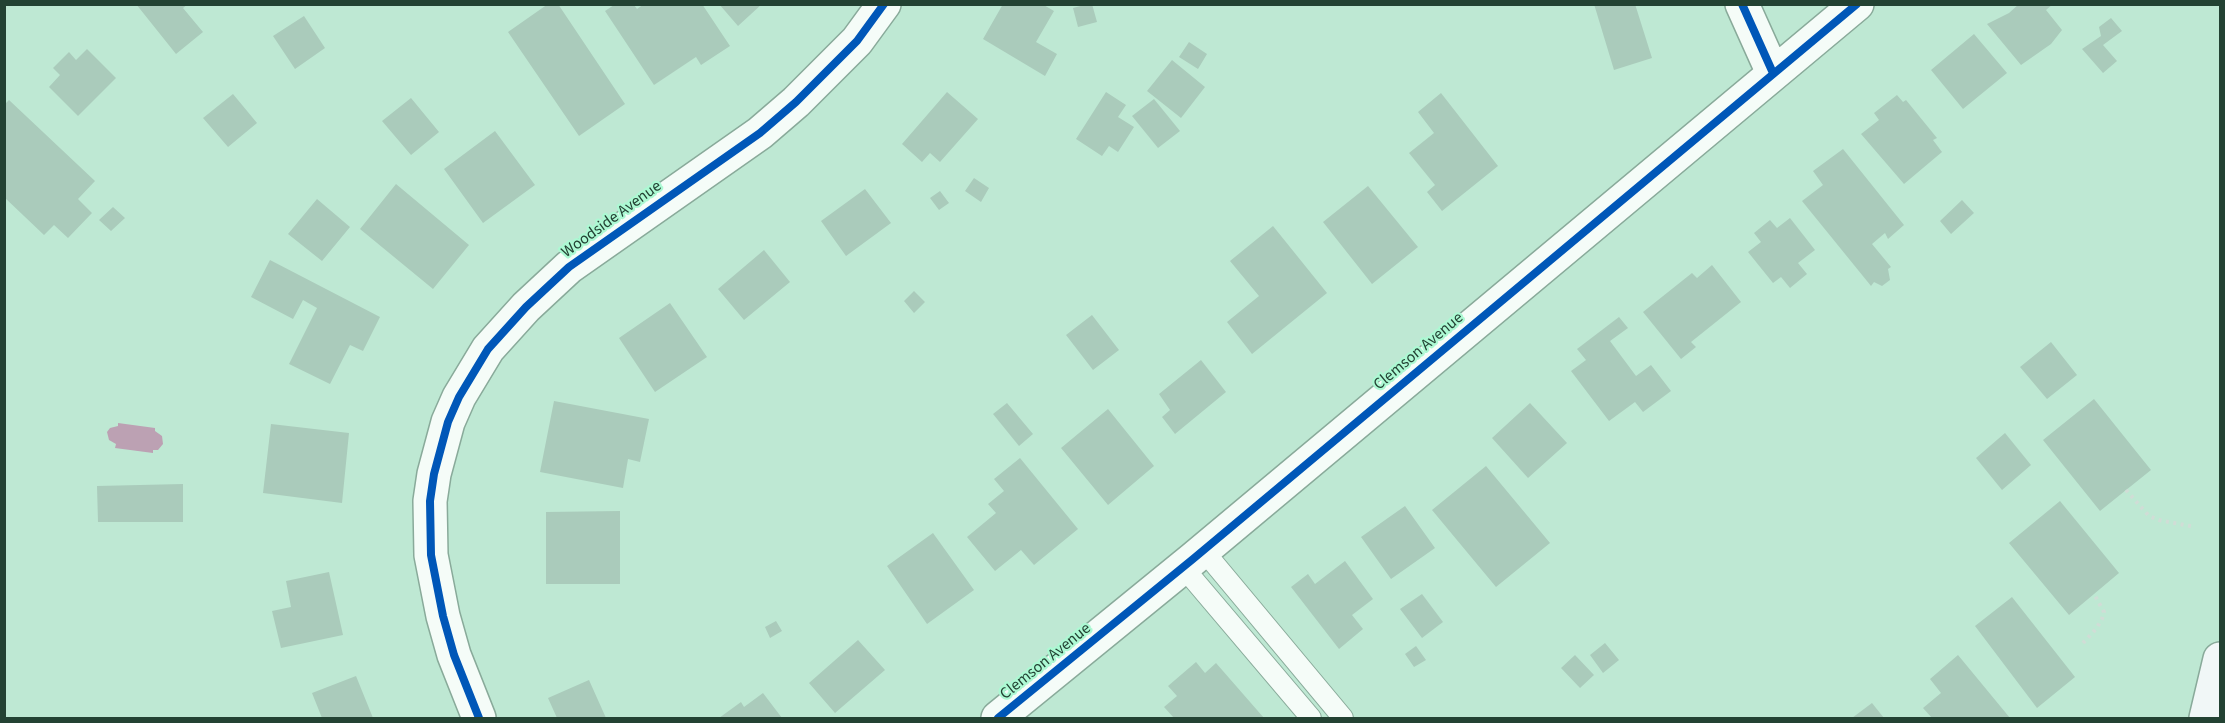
<!DOCTYPE html>
<style>
body{margin:0}
#map{position:relative;width:2225px;height:723px;overflow:hidden;background:#bee8d3;font-family:"Source Sans 3",sans-serif}
canvas{display:block}
.frame{position:absolute;inset:0;border:6px solid #234233;pointer-events:none}
</style>
<div id="map">
<canvas width="2225" height="723"></canvas>
<div class="frame"></div>
</div>
<script>
const g = document.querySelector('canvas').getContext('2d');
g.lineJoin = 'round';
function fillPath(path, color) {
  g.fillStyle = color;
  g.fill(path, 'evenodd');
}
function poly(rows) {
  const path = new Path2D();
  for (const r of rows) {
    path.moveTo(r[0], r[1]);
    for (let i = 2; i < r.length; i += 2) path.lineTo(r[i], r[i + 1]);
  }
  return path;
}
function strokePath(path, color, width, dash) {
  g.strokeStyle = color;
  g.lineWidth = width;
  g.lineCap = dash ? 'butt' : 'round';
  g.setLineDash(dash || []);
  g.stroke(path);
}
function write(font, color, halo, rows, align = 'center') {
  g.font = font + ' "Source Sans 3",sans-serif';
  g.lineWidth = 4.5;
  g.setLineDash([]);
  g.textBaseline = 'middle';
  g.strokeStyle = halo;
  g.fillStyle = color;
  for (const [text, x, y, turn = 0] of rows) {
    g.save();
    g.translate(x, y);
    g.rotate((+turn || 0) * Math.PI / 180);
    g.textAlign = isNaN(turn) ? turn : align;
    if (halo) g.strokeText(text, 0, 0);
    g.fillText(text, 0, 0);
    g.restore();
  }
}
const water = poly([
 [118,423,155,428,155,431,162,436,163,444,158,450,153,450,153,453,115,448,116,444,109,440,107,432,110,428,118,426]
]);
const building = poly([
 [136,4,188,4,183,8,203,32,176,54],
 [548,4,558,4,625,104,579,136,508,32],
 [644,4,702,4,730,46,701,65,696,57,654,85,605,11,614,5,634,5,637,9],
 [719,4,762,4,738,26],
 [1003,4,1042,4,1054,11,1036,42,1057,54,1045,76,983,39],
 [1088,4,1092,4,1097,22,1078,27,1073,8],
 [1594,4,1635,4,1652,58,1614,70],
 [2019,4,2053,4,2046,10,2062,30,2051,44,2021,65,1987,24,2009,13],
 [304,16,325,48,295,69,273,36],
 [2111,18,2122,31,2103,45,2117,61,2103,73,2082,49,2101,36,2099,27],
 [1974,34,2007,73,1963,109,1931,70],
 [1189,42,1207,54,1198,69,1179,57],
 [87,49,116,78,78,116,49,87,60,75,53,68,69,52,76,60],
 [1172,60,1205,87,1181,118,1147,91],
 [947,92,978,119,940,162,930,153,922,162,902,144],
 [1106,92,1126,105,1118,117,1134,127,1118,152,1109,146,1102,156,1076,139],
 [1441,93,1498,166,1442,211,1427,192,1435,185,1409,153,1434,133,1418,112],
 [233,94,257,123,228,147,203,118],
 [1897,95,1903,102,1906,100,1937,138,1933,140,1942,152,1904,184,1861,134,1879,120,1874,113],
 [411,98,439,132,411,155,382,121],
 [1154,99,1180,131,1158,148,1132,116],
 [9,100,95,181,78,199,92,213,68,238,54,225,44,235,4,197,4,105],
 [495,131,535,185,483,223,444,169],
 [1843,149,1904,225,1888,239,1885,233,1872,244,1891,267,1888,269,1890,280,1882,286,1874,282,1871,286,1802,201,1823,185,1813,171],
 [974,178,989,188,981,202,965,191],
 [396,184,469,245,433,289,360,229],
 [1368,186,1418,247,1372,284,1323,222],
 [865,189,891,223,846,256,821,221],
 [940,191,949,203,939,210,930,198],
 [317,199,350,227,322,261,288,234],
 [1962,200,1974,213,1951,234,1940,221],
 [113,207,125,218,111,231,99,220],
 [1790,218,1815,250,1798,263,1807,274,1790,288,1781,277,1773,283,1748,252,1761,242,1754,233,1770,220,1777,228],
 [1273,226,1327,293,1252,354,1227,322,1259,296,1230,261],
 [764,250,790,282,744,320,718,289],
 [270,260,380,317,363,351,350,345,330,384,289,364,317,308,303,300,293,319,251,297],
 [1712,265,1741,302,1691,342,1696,347,1681,359,1643,312,1692,273,1697,278],
 [914,291,925,302,914,313,904,301],
 [670,303,707,357,655,392,619,338],
 [1092,315,1119,350,1093,370,1066,335],
 [1619,317,1628,328,1610,341,1636,376,1651,365,1671,391,1643,412,1635,402,1609,421,1571,371,1586,360,1577,349],
 [2051,342,2077,375,2047,399,2020,367],
 [1201,360,1226,392,1175,434,1162,417,1170,410,1159,394],
 [2094,399,2151,470,2100,511,2043,440],
 [554,401,649,419,640,462,628,459,623,488,540,472],
 [1007,403,1033,434,1019,446,993,414],
 [1530,403,1567,443,1528,478,1492,438],
 [1108,409,1154,466,1108,505,1061,448],
 [271,424,349,433,342,503,263,493],
 [2005,433,2031,465,2002,490,1976,458],
 [1020,458,1078,529,1034,565,1021,550,995,571,967,537,996,513,988,504,1004,491,994,479],
 [1486,466,1550,543,1496,587,1432,510],
 [183,484,183,522,98,522,97,486],
 [2060,501,2119,573,2069,615,2009,543],
 [1405,506,1435,548,1391,579,1361,537],
 [620,511,620,584,546,584,546,512],
 [933,533,974,590,927,624,887,566],
 [1345,561,1373,599,1352,615,1363,629,1339,649,1291,587,1308,574,1315,584],
 [329,572,343,635,281,648,272,611,291,607,286,581],
 [1422,594,1443,622,1422,638,1400,609],
 [2012,597,2075,677,2037,708,1975,626],
 [776,621,782,631,770,638,765,627],
 [858,640,885,670,835,713,809,683],
 [1605,643,1619,660,1603,673,1590,655],
 [1416,646,1426,660,1414,667,1405,654],
 [1575,655,1594,675,1580,688,1561,668],
 [1958,655,2010,718,1932,718,1923,708,1941,693,1930,679],
 [1196,662,1205,673,1216,663,1264,718,1174,718,1164,707,1177,696,1168,686],
 [356,676,373,718,322,718,312,693],
 [589,680,606,718,557,718,548,698],
 [763,693,782,718,719,718,741,702,744,707],
 [1872,703,1884,718,1852,718]
]);
const path = poly([
 [2126,490,2149,516,2159,520,2195,527],
 [2083,643,2096,629,2102,619,2104,612,2094,594]
]);
const lane = poly([
 [1203,550,1343,718],
 [1183,567,1311,718]
]);
const street = poly([
 [1742,4,1773,73],
 [479,718,454,655,443,616,431,555,430,501,434,474,448,422,459,397,488,349,526,307,569,267,760,133,796,102,857,41,884,4],
 [998,718,1193,559,1857,4]
]);
const secondary = poly([
 [2206,718,2220,659]
]);
const cycleway = poly([
 [1742,4,1773,73],
 [479,718,454,655,443,616,431,555,430,501,434,474,448,422,459,397,488,349,526,307,569,267,760,133,796,102,857,41,884,4],
 [998,718,1193,559,1857,4]
]);
const streetNames = [
 ["Woodside Avenue",612,220,-36],
 ["Clemson Avenue",1419,352,-40],
 ["Clemson Avenue",1046,662,-39]
];
fillPath(water, '#bca1b3');
fillPath(building, '#aacbbb');
strokePath(lane, '#89aa9a', 22);
strokePath(street, '#89aa9a', 36);
strokePath(secondary, '#89aa9a', 36);
strokePath(path, '#d0ddd6', 4, [3, 4.5]);
strokePath(lane, '#f5fcf8', 20);
strokePath(street, '#f5fcf8', 33);
strokePath(secondary, '#f1f7f7', 33);
strokePath(cycleway, '#0057b8', 8);
write('16px', '#234233', '#acf9d3', streetNames);
</script>
